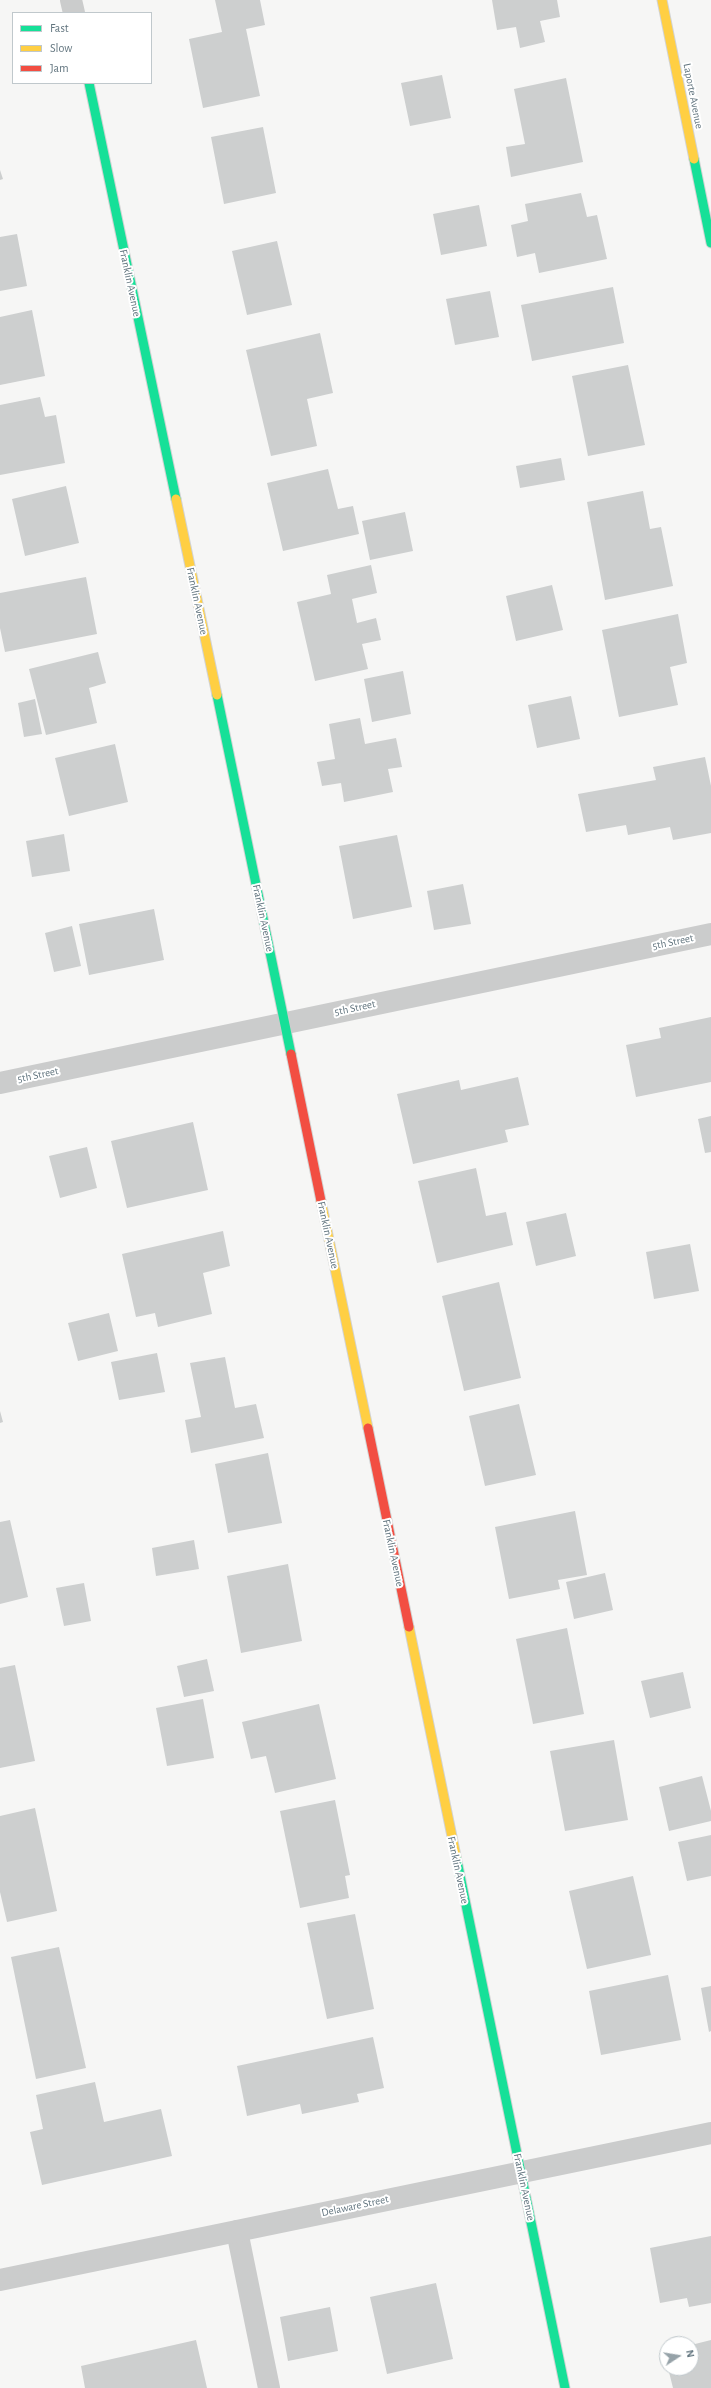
<!DOCTYPE html>
<style>
body{margin:0}
#map{position:relative;width:711px;height:2388px;overflow:hidden;background:#f6f6f5;font-family:"Alegreya Sans",sans-serif}
canvas{display:block}
.legend{position:absolute;left:12px;top:12px;width:140px;height:72px;box-sizing:border-box;background:#fff;border:1px solid #c0c8cc;margin:0;padding:5px 7px;list-style:none;font-size:12px;color:#62757f}
.legend li{display:flex;align-items:center;gap:8px;height:20px}
.legend b{width:20px;border:1px solid #c0c8cc}
.north{position:absolute;left:659px;top:2336px;width:40px;height:40px;box-sizing:border-box;background:#fff;border:1px solid #c0c8cc;border-radius:50%;rotate:78deg;font-size:11px;font-weight:700;line-height:16px;text-align:center;color:#62757f}
.north::after{content:'';display:block;margin:auto;width:14px;height:18px;background:#96a2a8;clip-path:polygon(50% 0,100% 100%,50% 72%,0 100%)}
</style>
<div id="map">
<canvas width="711" height="2388"></canvas>
<ul class="legend">
<li><b style="height:5px;background:#16e098"></b>Fast</li>
<li><b style="height:5px;background:#ffcf43"></b>Slow</li>
<li><b style="height:5px;background:#f24e42"></b>Jam</li>
</ul>
<div class="north">N</div>
</div>
<script>
const g = document.querySelector('canvas').getContext('2d');
g.lineJoin = 'round';
function fillPath(path, color) {
  g.fillStyle = color;
  g.fill(path, 'evenodd');
}
function poly(rows) {
  const path = new Path2D();
  for (const r of rows) {
    path.moveTo(r[0], r[1]);
    for (let i = 2; i < r.length; i += 2) path.lineTo(r[i], r[i + 1]);
  }
  return path;
}
function strokePath(path, color, width, dash) {
  g.strokeStyle = color;
  g.lineWidth = width;
  g.lineCap = dash ? 'butt' : 'round';
  g.setLineDash(dash || []);
  g.stroke(path);
}
function write(font, color, halo, rows, align = 'center') {
  g.font = font + ' "Alegreya Sans",sans-serif';
  g.lineWidth = 4;
  g.setLineDash([]);
  g.textBaseline = 'middle';
  g.strokeStyle = halo;
  g.fillStyle = color;
  for (const [text, x, y, turn = 0] of rows) {
    g.save();
    g.translate(x, y);
    g.rotate((+turn || 0) * Math.PI / 180);
    g.textAlign = isNaN(turn) ? turn : align;
    if (halo) g.strokeText(text, 0, 0);
    g.fillText(text, 0, 0);
    g.restore();
  }
}
const building = poly([
 [215,0,260,0,265,25,246,29,260,96,203,108,189,39,222,32],
 [492,0,557,0,560,17,540,21,545,42,520,48,516,27,497,30],
 [442,75,451,118,410,126,401,83],
 [566,78,583,162,511,177,506,147,525,144,514,89],
 [263,127,276,193,224,204,211,137],
 [0,170,3,179,0,180],
 [581,193,587,217,597,215,607,259,539,273,535,253,517,257,511,225,528,221,525,204],
 [479,205,487,246,441,255,433,214],
 [17,234,27,286,0,291,0,237],
 [277,241,292,305,247,315,232,251],
 [613,287,624,343,532,361,521,305],
 [490,291,499,337,455,345,446,299],
 [32,310,45,376,0,385,0,317],
 [320,333,333,393,307,399,317,446,271,456,246,350],
 [628,365,645,445,588,456,572,376],
 [40,397,45,417,56,415,65,463,0,475,0,405],
 [561,458,565,480,520,488,516,466],
 [328,469,338,509,353,506,359,534,283,551,267,483],
 [66,486,79,543,25,556,12,499],
 [643,491,650,529,661,527,673,586,605,600,587,502],
 [405,512,413,551,370,560,362,521],
 [371,565,377,593,352,599,357,623,376,618,381,640,362,644,368,669,315,681,297,602,331,594,327,575],
 [86,577,97,634,5,652,0,628,0,593],
 [552,585,563,630,516,641,506,596],
 [678,614,687,663,670,667,678,705,619,717,602,630],
 [98,652,106,683,89,688,97,723,46,735,29,669],
 [403,671,411,714,372,722,364,679],
 [571,696,580,739,537,748,528,705],
 [35,699,42,734,24,737,18,703],
 [360,718,365,744,396,738,402,767,388,769,393,792,344,802,341,783,322,786,317,762,335,759,329,724],
 [115,744,128,802,69,816,55,758],
 [705,757,711,786,711,833,673,840,670,827,628,835,626,825,586,832,578,794,656,780,653,767],
 [64,834,70,871,32,877,26,841],
 [397,835,412,907,353,919,339,846],
 [463,884,471,924,434,930,427,891],
 [154,909,164,960,89,975,79,924],
 [72,926,81,966,54,972,45,933],
 [711,1017,711,1082,636,1097,626,1045,661,1038,659,1028],
 [518,1077,529,1125,505,1130,508,1142,413,1164,397,1094,459,1080,461,1090],
 [711,1116,711,1152,705,1153,698,1119],
 [193,1122,208,1190,127,1208,111,1141],
 [87,1147,97,1188,60,1198,49,1156],
 [476,1168,486,1216,506,1212,513,1245,437,1263,418,1181],
 [566,1213,576,1256,536,1266,526,1222],
 [223,1231,230,1266,203,1273,212,1314,158,1327,155,1313,136,1317,122,1254],
 [690,1244,699,1291,654,1299,646,1252],
 [499,1282,521,1378,464,1391,442,1296],
 [109,1313,118,1351,78,1361,68,1323],
 [157,1353,165,1392,119,1400,111,1362],
 [225,1357,235,1408,256,1404,264,1438,191,1453,185,1420,201,1417,190,1363],
 [519,1404,536,1475,485,1486,469,1416],
 [0,1411,3,1422,0,1423],
 [268,1453,282,1523,228,1533,215,1464],
 [575,1511,587,1575,558,1580,560,1589,509,1599,495,1527],
 [10,1520,28,1597,0,1604,0,1522],
 [194,1540,199,1569,156,1576,152,1548],
 [288,1564,302,1641,241,1653,227,1576],
 [605,1573,613,1610,574,1619,566,1582],
 [84,1583,91,1621,64,1626,56,1588],
 [567,1628,584,1714,533,1724,516,1639],
 [207,1659,214,1691,184,1697,177,1666],
 [15,1665,35,1761,0,1768,0,1668],
 [683,1672,691,1708,650,1718,641,1681],
 [203,1699,214,1758,167,1766,156,1708],
 [319,1704,336,1779,275,1793,266,1756,251,1759,242,1722],
 [614,1740,628,1820,565,1831,550,1751],
 [702,1776,711,1811,711,1821,669,1831,659,1787],
 [335,1800,350,1875,345,1876,349,1898,300,1908,280,1811],
 [35,1808,57,1911,7,1922,0,1892,0,1816],
 [711,1835,711,1876,687,1881,678,1842],
 [633,1876,651,1955,587,1969,569,1891],
 [355,1914,374,2009,327,2019,307,1923],
 [59,1947,86,2068,36,2079,11,1957],
 [668,1975,681,2040,601,2055,589,1991],
 [711,1986,711,2031,709,2032,701,1988],
 [373,2037,384,2088,357,2094,359,2102,302,2114,300,2104,247,2116,237,2066],
 [95,2082,104,2122,161,2109,172,2156,42,2185,30,2132,43,2129,36,2095],
 [711,2236,711,2303,689,2307,687,2298,660,2303,650,2248],
 [436,2283,453,2359,387,2374,370,2297],
 [330,2307,338,2351,288,2361,280,2317],
 [196,2340,207,2388,85,2388,81,2366],
 [711,2340,711,2388,673,2388,668,2368,691,2368,691,2345]
]);
const lane = poly([
 [237,2231,269,2388]
]);
const street = poly([
 [71,0,74,13],
 [0,1083,711,934],
 [0,2280,711,2133]
]);
const fast = poly([
 [89,83,176,499],
 [694,159,711,243],
 [217,695,291,1054],
 [456,1856,565,2388]
]);
const slow = poly([
 [662,0,694,159],
 [176,499,217,695],
 [321,1201,368,1428],
 [409,1627,456,1856]
]);
const jam = poly([
 [291,1054,321,1201],
 [368,1428,409,1627]
]);
const streetNames = [
 ["Laporte Avenue",693,96,79],
 ["Franklin Avenue",130,283,78],
 ["Franklin Avenue",197,601,78],
 ["Franklin Avenue",263,918,78],
 ["5th Street",673,942,-12],
 ["5th Street",355,1008,-12],
 ["5th Street",38,1075,-12],
 ["Franklin Avenue",328,1235,78],
 ["Franklin Avenue",393,1553,78],
 ["Franklin Avenue",458,1870,78],
 ["Franklin Avenue",524,2187,78],
 ["Delaware Street",355,2206,-12]
];
fillPath(building, '#cdcfcf');
strokePath(fast, '#d2d3d3', 11);
strokePath(slow, '#d2d3d3', 11);
strokePath(jam, '#d2d3d3', 11);
strokePath(lane, '#cbcccc', 22);
strokePath(street, '#cbcccc', 22);
strokePath(fast, '#16e098', 9);
strokePath(slow, '#ffcf43', 9);
strokePath(jam, '#f24e42', 9);
write('11px', '#62757f', '#fff', streetNames);
</script>
